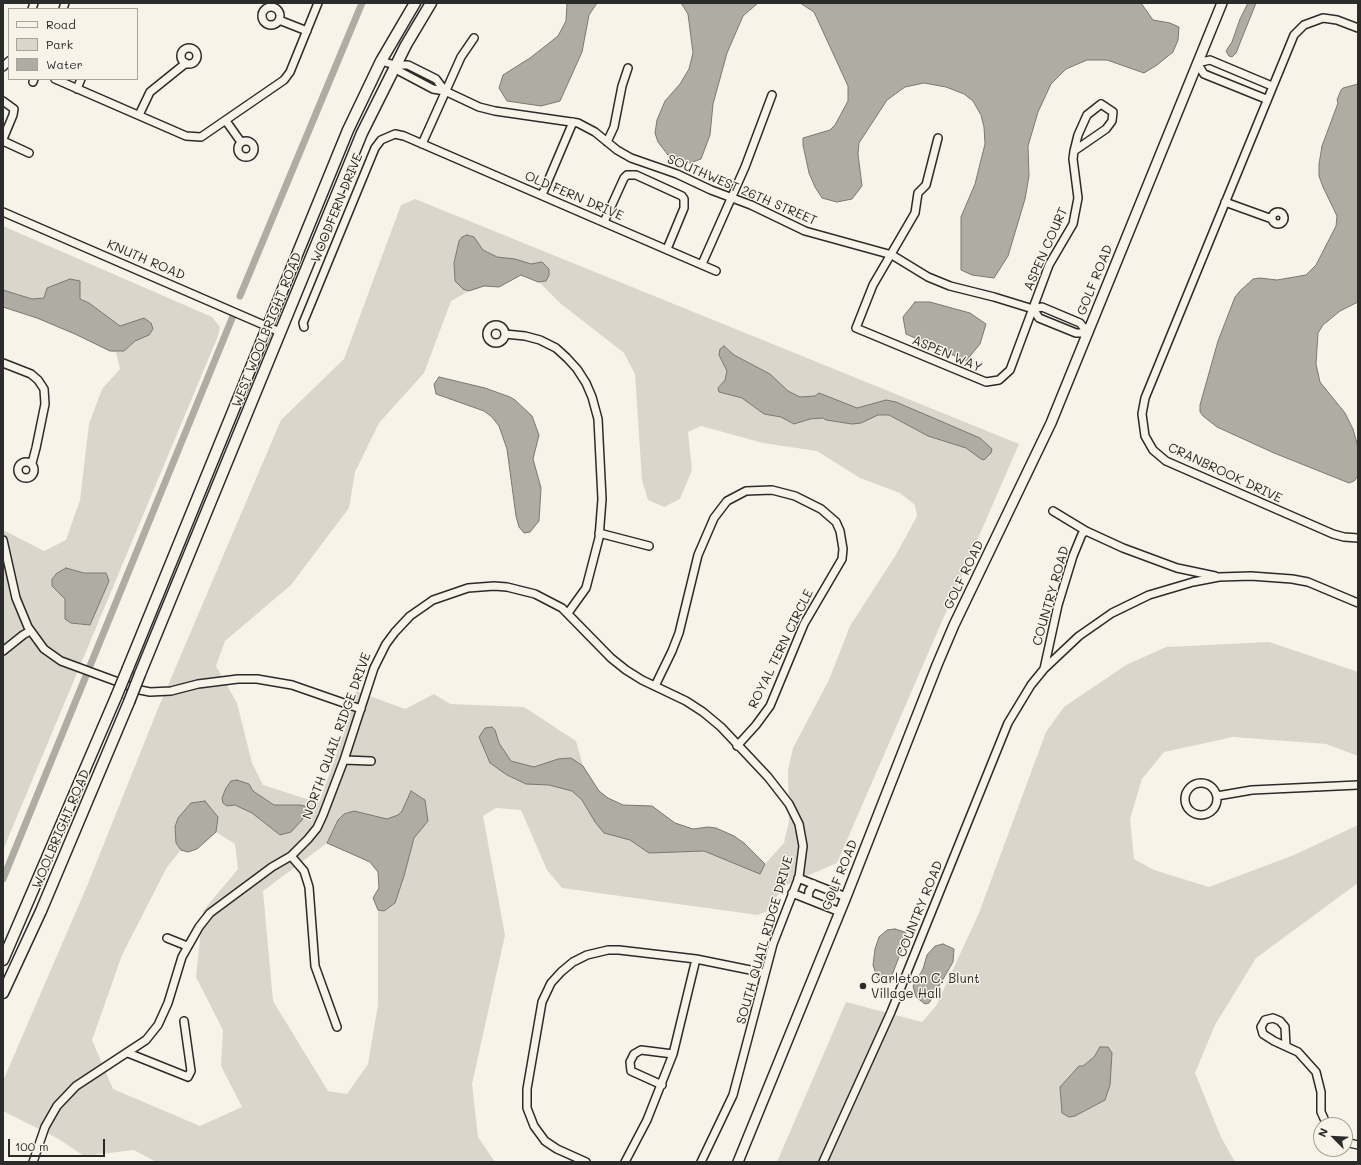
<!DOCTYPE html>
<style>
body{margin:0}
#map{position:relative;width:1361px;height:1165px;overflow:hidden;background:#f7f3e8;font-family:Mali,sans-serif}
canvas{display:block}
.frame{position:absolute;inset:0;border:4px solid #2b2b2b;pointer-events:none}
.legend{position:absolute;left:8px;top:8px;width:130px;height:72px;box-sizing:border-box;background:#f7f3e8;border:1px solid #a5a39c;margin:0;padding:5px 7px;list-style:none;font-size:12px;color:#2b2b2b}
.legend li{display:flex;align-items:center;gap:8px;height:20px}
.legend b{width:20px;border:1px solid #a5a39c}
.north{position:absolute;left:1313px;top:1117px;width:40px;height:40px;box-sizing:border-box;background:#f7f3e8;border:1px solid #a5a39c;border-radius:50%;rotate:294deg;font-size:11px;font-weight:700;line-height:16px;text-align:center;color:#2b2b2b}
.north::after{content:'';display:block;margin:auto;width:14px;height:18px;background:#2b2b2b;clip-path:polygon(50% 0,100% 100%,50% 72%,0 100%)}
.scale{position:absolute;left:8px;top:1139px;width:97px;height:18px;box-sizing:border-box;border:2px solid #2b2b2b;border-top:0;padding-left:5px;font-size:12px;line-height:14px;white-space:nowrap;color:#2b2b2b;-webkit-text-stroke:3px #f7f3e8;paint-order:stroke}
</style>
<div id="map">
<canvas width="1361" height="1165"></canvas>
<div class="frame"></div>
<ul class="legend">
<li><b style="height:5px;background:#f7f3e8"></b>Road</li>
<li><b style="height:11px;background:#dad6cc"></b>Park</li>
<li><b style="height:11px;background:#afaca4"></b>Water</li>
</ul>
<div class="north">N</div>
<div class="scale">100 m</div>
</div>
<script>
const g = document.querySelector('canvas').getContext('2d');
g.lineJoin = 'round';
function fillPath(path, color) {
  g.fillStyle = color;
  g.fill(path, 'evenodd');
}
function poly(rows) {
  const path = new Path2D();
  for (const r of rows) {
    if (r.length === 3) {
      path.moveTo(r[0] + r[2], r[1]);
      path.arc(r[0], r[1], r[2], 0, 2 * Math.PI);
      continue;
    }
    path.moveTo(r[0], r[1]);
    for (let i = 2; i < r.length; i += 2) path.lineTo(r[i], r[i + 1]);
  }
  return path;
}
function strokePath(path, color, width, dash) {
  g.strokeStyle = color;
  g.lineWidth = width;
  g.lineCap = dash ? 'butt' : 'round';
  g.setLineDash(dash || []);
  g.stroke(path);
}
function write(font, color, halo, rows, align = 'center') {
  g.font = font + ' Mali,sans-serif';
  g.lineWidth = 3;
  g.setLineDash([]);
  g.textBaseline = 'middle';
  g.strokeStyle = halo;
  g.fillStyle = color;
  for (const [text, x, y, turn = 0] of rows) {
    g.save();
    g.translate(x, y);
    g.rotate((+turn || 0) * Math.PI / 180);
    g.textAlign = isNaN(turn) ? turn : align;
    if (halo) g.strokeText(text, 0, 0);
    g.fillText(text, 0, 0);
    g.restore();
  }
}
const green = poly([
 [415,199,1019,444,837,863,784,886,767,911,758,915,562,888,547,870,521,810,496,808,483,816,505,935,472,1084,478,1137,495,1162,156,1162,134,1150,84,1156,57,1138,3,1111,3,1081,87,886,157,711,281,420,344,359,401,205],
 [521,275,539,282,560,303,624,353,635,374,642,480,648,500,664,507,680,499,692,470,688,432,701,426,763,443,817,451,860,478,900,493,915,505,917,516,897,553,850,626,829,680,793,748,788,771,789,821,784,843,765,864,744,843,716,828,708,827,693,829,675,823,652,806,623,805,608,798,599,791,583,766,576,741,524,707,450,704,434,694,405,709,356,691,349,719,319,803,263,785,252,763,237,703,216,666,225,641,291,585,349,508,355,472,379,423,424,373,451,301,469,291,484,286,499,287],
 [216,832,235,844,238,869,203,911,196,977,223,1030,221,1066,242,1107,200,1126,113,1089,92,1040,122,955,167,867,180,851,188,852,197,849],
 [327,843,370,862,378,872,379,882,379,888,373,898,378,910,378,1005,368,1064,347,1094,328,1091,273,1001,263,891],
 [3,226,212,317,220,327,218,336,3,850,3,530,44,551,66,540,80,500,89,424,102,389,120,369,116,352,110,351,75,334,37,318,3,307],
 [1269,642,1358,672,1358,756,1326,744,1233,737,1164,752,1142,779,1130,819,1134,859,1154,870,1209,887,1294,855,1358,825,1358,883,1256,958,1215,1025,1195,1073,1221,1137,1235,1162,777,1162,846,1002,922,1022,936,1006,979,913,1046,732,1064,707,1126,665,1166,647]
]);
const water = poly([
 [567,3,597,3,589,15,582,52,560,101,541,106,507,101,499,88,503,75,530,58,558,36,566,21,567,3],
 [681,3,758,3,743,16,727,53,713,104,710,135,701,159,690,163,682,162,668,155,658,142,655,133,657,120,665,101,680,84,689,69,693,53,688,14,681,3],
 [800,3,1141,3,1153,20,1170,23,1179,27,1178,40,1173,52,1157,65,1144,73,1107,60,1087,60,1066,69,1051,84,1038,112,1028,146,1029,176,1025,199,1008,256,994,278,972,275,961,270,961,217,975,184,985,144,984,127,981,115,973,101,964,94,946,87,924,83,905,87,887,100,859,143,858,154,862,186,852,199,837,202,822,198,815,187,809,173,803,145,803,138,830,130,835,125,848,101,848,86,814,12,800,3],
 [1248,3,1256,3,1236,53,1232,57,1229,56,1226,51,1232,42,1240,19,1248,3],
 [1358,84,1358,302,1340,311,1323,325,1318,333,1316,364,1320,382,1345,413,1353,429,1358,447,1358,476,1354,481,1349,483,1274,453,1217,427,1203,416,1200,412,1200,405,1218,341,1235,297,1240,291,1253,279,1260,278,1277,280,1306,275,1316,265,1336,226,1337,216,1323,187,1319,176,1319,164,1322,146,1338,103,1337,100,1341,90,1343,88,1358,84],
 [467,235,474,237,483,250,497,257,515,259,531,264,542,262,549,269,549,275,546,281,538,282,521,275,499,287,484,286,469,291,463,289,455,281,454,263,459,241,462,237,467,235],
 [70,279,80,281,80,299,89,303,120,326,144,318,151,323,153,329,149,335,135,341,124,351,110,351,75,334,37,318,3,307,3,290,32,299,44,298,47,288,70,279],
 [915,302,930,302,970,313,986,324,980,344,966,361,906,334,903,317,915,302],
 [724,346,734,355,770,374,788,391,800,397,815,396,819,393,857,408,886,400,896,402,980,438,992,449,991,453,984,460,981,459,966,448,928,436,889,415,878,415,861,423,852,424,826,420,823,418,810,419,794,424,781,417,764,414,742,398,719,392,718,388,725,380,727,371,719,355,720,349,724,346],
 [439,377,485,388,510,397,515,400,532,416,539,435,533,459,541,488,539,521,530,532,524,533,519,527,516,516,507,449,499,426,492,417,484,411,436,394,434,384,439,377],
 [66,568,84,573,106,573,109,581,90,625,71,623,65,619,65,599,52,586,52,579,57,573,66,568],
 [492,727,495,730,499,743,511,761,534,767,558,759,571,758,583,766,599,791,608,798,623,805,652,806,675,823,693,829,708,827,716,828,734,836,744,843,765,864,760,874,704,851,649,853,630,840,604,833,595,822,582,800,572,791,549,785,526,784,507,775,490,763,479,737,485,728,492,727],
 [237,780,249,784,253,791,274,805,300,805,309,807,302,820,291,832,280,835,252,813,235,805,227,806,223,803,222,798,226,788,231,781,237,780],
 [411,791,425,800,428,821,414,838,404,876,395,903,384,911,378,910,373,898,379,888,378,872,370,862,327,843,338,820,344,814,354,811,387,819,398,815,402,811,411,791],
 [205,801,218,817,216,832,197,849,188,852,181,850,176,843,175,827,178,818,191,803,205,801],
 [895,929,905,932,907,936,889,983,885,984,877,977,873,965,875,949,879,937,887,930,895,929],
 [943,944,954,949,953,962,929,1003,925,1004,916,997,913,986,923,969,927,955,935,946,943,944],
 [1100,1047,1108,1047,1112,1053,1110,1085,1105,1100,1075,1116,1069,1117,1062,1113,1060,1087,1079,1066,1083,1066,1094,1057,1100,1047]
]);
const canal = poly([
 [240,296,362,3],
 [3,879,233,316]
]);
const minor = poly([
 [271,16,9],
 [32,9,34,3],
 [63,9,65,3],
 [279,20,307,31],
 [1358,28,1337,20,1323,18,1304,25,1294,35,1145,398,1142,414,1145,436,1153,450,1166,461,1333,534,1344,537,1358,538],
 [189,56,8],
 [381,61,395,65,408,65,436,79,445,91],
 [395,65,399,71,433,89,445,91,479,107,495,111,578,123,595,132,617,150,631,158,677,174,711,190,751,205,805,231,892,255,928,277,950,286,994,297,1033,309,1042,307,1080,323,1088,333],
 [3,67,9,61],
 [55,79,186,136,201,137,284,80,290,72,318,3],
 [33,82,34,79],
 [77,89,81,79],
 [1266,99,1204,74,1197,63,1210,60,1272,86],
 [3,101,14,109,13,115,3,139],
 [1101,104,1113,112,1112,121,1106,129,1074,151,1078,135,1087,115,1101,104],
 [139,115,150,92,186,63],
 [226,121,241,142],
 [938,138,926,185,918,193,915,213,873,285,856,328,986,382,999,380,1010,370,1049,265,1073,224,1078,198,1073,159,1074,151],
 [246,149,8],
 [3,141,29,153],
 [607,142,614,127,622,86,628,68],
 [422,144,461,57,474,38],
 [542,195,573,122],
 [1225,202,1272,219],
 [1278,218,6],
 [3,212,280,332],
 [604,222,624,178,627,175,636,175,682,196,684,199,684,208,667,249],
 [702,264,745,167,772,95],
 [1033,309,1039,318,1076,333,1088,333],
 [496,334,9],
 [304,327,303,323,375,148,381,140,395,134,404,136,716,271],
 [505,334,525,336,540,340,556,348,567,358,577,369,586,383,592,397,598,419,602,499,599,538,586,588,568,613],
 [3,363,31,374,38,380,44,389,45,404,36,448,32,463],
 [26,470,8],
 [1053,511,1086,531,1123,548,1177,568,1215,576],
 [599,533,649,546],
 [3,540,16,598,28,627,44,649,61,661,140,690,150,692,171,691,198,684,238,679,257,679,292,685,361,709],
 [3,651,23,635,30,631],
 [1044,669,1058,605,1073,556,1082,534,1086,531],
 [655,686,672,651,679,633,698,555,714,518,727,501,746,491,772,490,795,496,821,509,836,522,840,531,843,549,842,559,804,624,770,706,756,725,737,746],
 [344,760,371,761],
 [1201,799,16],
 [1217,796,1252,790,1358,785],
 [291,856,304,871,309,887,315,966,337,1027],
 [798,878,846,897],
 [792,893,840,912],
 [808,899,809,891,814,884],
 [167,938,187,946],
 [1286,1046,1285,1027,1280,1021,1273,1018,1265,1020,1261,1027,1263,1034,1274,1041,1298,1052,1316,1072,1321,1092,1321,1112,1327,1125],
 [128,1053,188,1077,191,1071,184,1021],
 [662,1085,631,1071,630,1062,634,1054,641,1050,673,1054],
 [1345,1142,1358,1145],
 [33,1162,45,1127,57,1106,76,1086,146,1040,158,1025,168,1003,182,957,199,927,210,913,272,867,291,856,308,839,317,828,323,815,344,760,374,668,386,644,395,632,410,616,433,600,468,588,494,586,507,587,535,594,562,608,611,658,626,670,642,680,686,701,703,712,721,727,768,777,789,804,799,824,803,846,799,877,773,944,733,1095,701,1162],
 [586,1162,557,1149,545,1141,534,1126,527,1108,527,1089,542,1002,551,983,561,972,573,962,587,955,608,950,619,950,696,959,765,973],
 [625,1162,647,1120,673,1054,696,959],
 [823,1162,891,1012,1008,723,1031,685,1044,669,1079,636,1112,613,1149,595,1193,582,1219,577,1251,576,1292,579,1308,582,1358,603]
]);
const tertiary = poly([
 [738,1162,846,897,937,665,954,625,1051,423,1222,3]
]);
const secondary = poly([
 [128,668,348,130,381,61,415,3],
 [140,674,362,133,406,45,431,3],
 [3,960,116,697],
 [3,993,41,911,129,702]
]);
const secondaryBridge = poly([
 [116,697,128,668],
 [129,702,140,674]
]);
const markers = [
 [863,986,4,"#2b2b2b"]
];
const streetNames = [
 ["SOUTHWEST 26TH STREET",742,190,23],
 ["OLD FERN DRIVE",574,196,23],
 ["WOODFERN DRIVE",337,208,-68],
 ["ASPEN COURT",1046,249,-66],
 ["KNUTH ROAD",146,260,23],
 ["GOLF ROAD",1095,280,-68],
 ["WEST WOOLBRIGHT ROAD",267,330,-68],
 ["ASPEN WAY",947,354,23],
 ["CRANBROOK DRIVE",1225,473,25],
 ["GOLF ROAD",964,575,-64],
 ["COUNTRY ROAD",1051,596,-74],
 ["ROYAL TERN CIRCLE",781,649,-64],
 ["NORTH QUAIL RIDGE DRIVE",337,736,-70],
 ["WOOLBRIGHT ROAD",61,829,-67],
 ["GOLF ROAD",840,875,-68],
 ["COUNTRY ROAD",920,909,-68],
 ["SOUTH QUAIL RIDGE DRIVE",765,940,-74]
];
const poiNames = [
 ["Carleton C. Blunt",871,979],
 ["Village Hall",871,994]
];
fillPath(green, '#dad6cc');
fillPath(water, '#afaca4');
strokePath(water, '#7a7874', 1);
strokePath(canal, '#afaca4', 7);
strokePath(minor, '#2b2b2b', 10);
strokePath(tertiary, '#2b2b2b', 12);
strokePath(secondary, '#2b2b2b', 13);
strokePath(minor, '#f7f3e8', 7);
strokePath(tertiary, '#f7f3e8', 9);
strokePath(secondary, '#f7f3e8', 10);
strokePath(secondaryBridge, '#2b2b2b', 13, []);
strokePath(secondaryBridge, '#f7f3e8', 10);
for (const [x, y, r, color] of markers) {
  const dot = new Path2D();
  dot.arc(x, y, r, 0, 2 * Math.PI);
  g.fillStyle = color;
  g.fill(dot);
  strokePath(dot, '#f7f3e8', 1.5);
}
write('13px', '#2b2b2b', '#f7f3e8', streetNames);
write('13px', '#2b2b2b', '#f7f3e8', poiNames, 'left');
</script>
